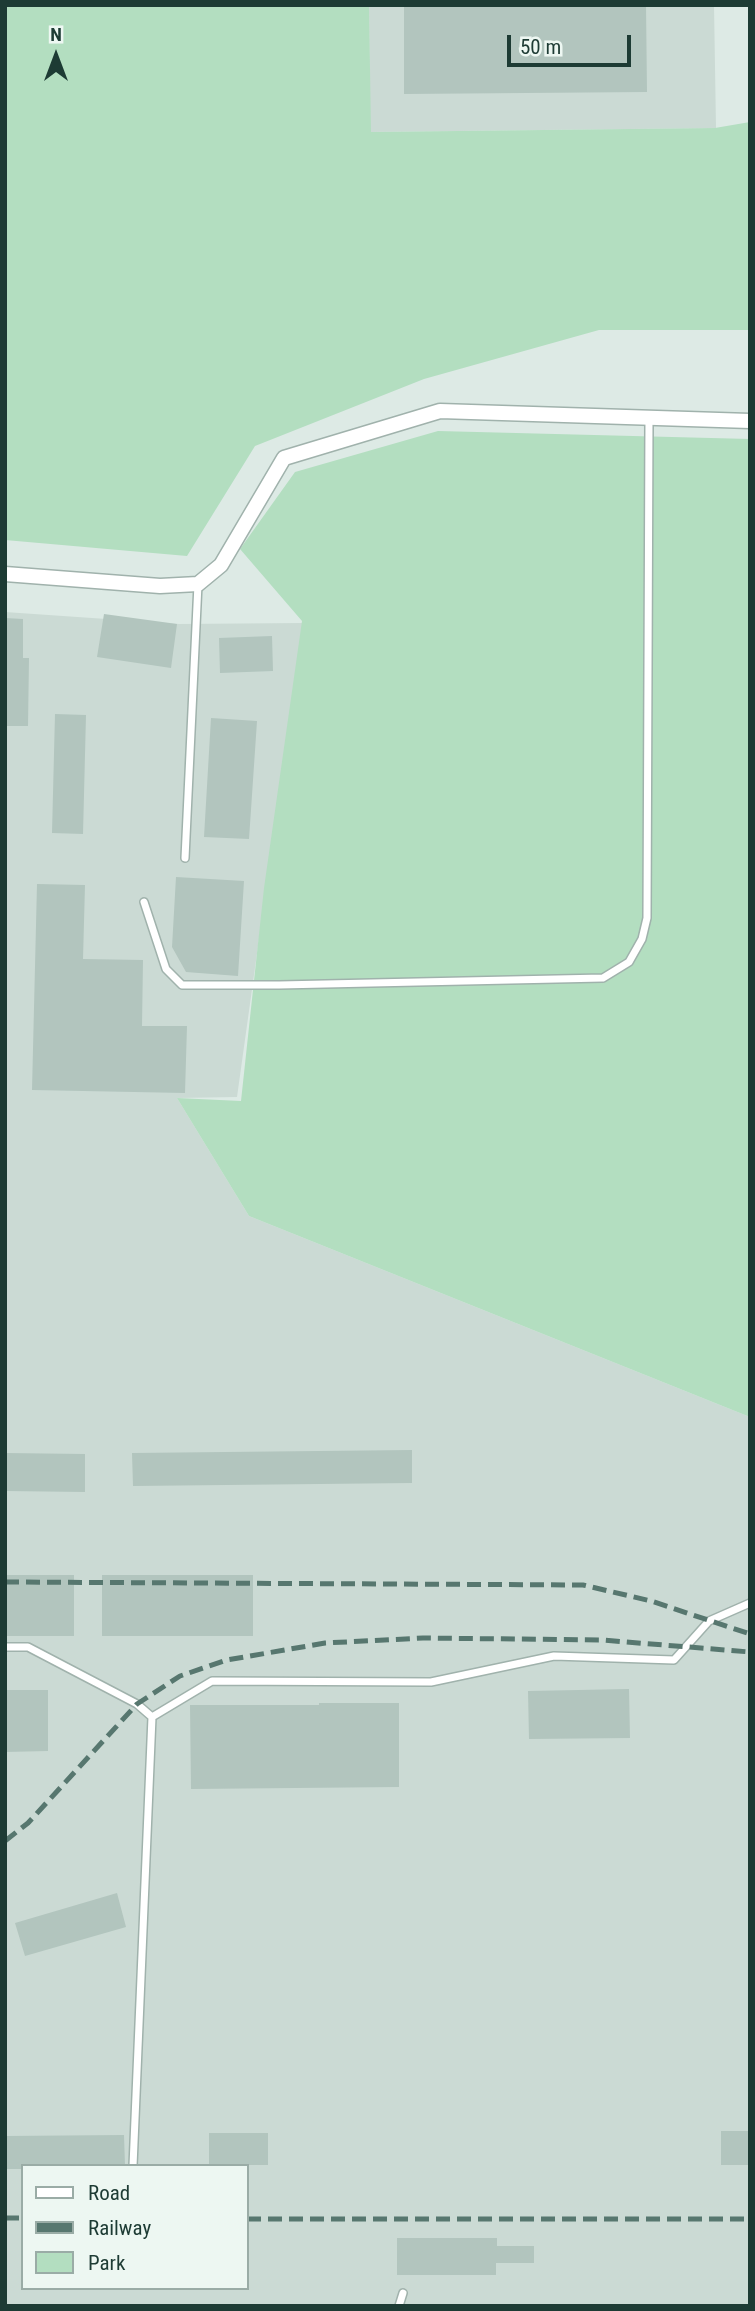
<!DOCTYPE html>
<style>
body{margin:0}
#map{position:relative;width:755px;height:2311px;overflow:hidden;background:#ddeae5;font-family:"Roboto Condensed",sans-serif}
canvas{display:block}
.frame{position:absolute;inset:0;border:7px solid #1d3b34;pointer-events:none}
.legend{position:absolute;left:21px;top:2164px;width:228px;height:126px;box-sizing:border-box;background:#edf7f2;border:2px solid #9aaca6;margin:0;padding:9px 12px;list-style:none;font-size:21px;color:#1d3b34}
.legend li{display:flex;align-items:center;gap:14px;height:35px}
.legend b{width:35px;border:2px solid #9aaca6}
.north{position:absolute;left:21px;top:21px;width:70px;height:70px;-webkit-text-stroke:5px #edf7f2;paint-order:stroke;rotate:0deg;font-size:19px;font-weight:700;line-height:28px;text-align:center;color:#1d3b34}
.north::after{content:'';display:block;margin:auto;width:24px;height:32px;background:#1d3b34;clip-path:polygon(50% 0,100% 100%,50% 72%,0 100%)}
.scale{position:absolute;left:507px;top:35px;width:124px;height:32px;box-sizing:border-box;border:4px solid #1d3b34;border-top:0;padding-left:9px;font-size:21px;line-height:24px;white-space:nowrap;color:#1d3b34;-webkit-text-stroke:5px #edf7f2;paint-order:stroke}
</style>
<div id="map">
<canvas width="755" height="2311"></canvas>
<div class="frame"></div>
<ul class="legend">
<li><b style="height:9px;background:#fff"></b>Road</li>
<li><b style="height:9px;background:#57776f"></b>Railway</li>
<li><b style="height:19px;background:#b3dec0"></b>Park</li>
</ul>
<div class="north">N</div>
<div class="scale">50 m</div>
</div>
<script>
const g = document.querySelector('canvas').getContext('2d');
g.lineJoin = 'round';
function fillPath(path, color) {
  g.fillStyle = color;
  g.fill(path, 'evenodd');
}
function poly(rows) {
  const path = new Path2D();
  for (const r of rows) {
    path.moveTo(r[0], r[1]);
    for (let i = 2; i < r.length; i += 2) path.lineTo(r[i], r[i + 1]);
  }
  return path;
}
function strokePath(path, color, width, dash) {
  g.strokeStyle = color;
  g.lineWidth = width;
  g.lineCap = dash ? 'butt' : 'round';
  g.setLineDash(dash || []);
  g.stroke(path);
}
const built = poly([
 [369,5,714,5,716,128,370,132],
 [5,612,179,624,303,623,237,1097,177,1098,249,1216,750,1417,750,2306,5,2306],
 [23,2166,247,2166,247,2288,23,2288]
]);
const green = poly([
 [5,5,369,5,371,132,715,128,750,122,750,330,599,330,424,379,255,446,187,556,5,540],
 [438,431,750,439,750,1417,249,1216,177,1098,241,1101,264,888,302,621,240,549,295,472]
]);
const building = poly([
 [404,5,646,5,647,92,404,94],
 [104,614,177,624,171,668,97,657],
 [5,618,23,619,23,658,29,658,28,726,5,726],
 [272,636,273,671,220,673,219,638],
 [55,714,86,715,83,834,52,833],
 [211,718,257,721,249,839,204,837],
 [176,877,244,881,238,976,186,972,172,947],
 [37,884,85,885,83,959,143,960,142,1026,187,1026,185,1093,32,1090],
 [412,1450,412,1483,133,1486,132,1453],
 [5,1453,85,1454,85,1492,5,1491],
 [5,1575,74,1575,74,1636,5,1636],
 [102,1575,253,1575,253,1636,102,1636],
 [629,1689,630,1738,529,1739,528,1691],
 [5,1690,48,1690,48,1751,5,1752],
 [319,1703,399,1703,399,1787,191,1789,190,1705,319,1705],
 [117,1893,126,1927,25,1956,15,1923],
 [721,2131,750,2131,750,2165,721,2165],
 [209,2133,268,2133,268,2165,209,2165],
 [124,2135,125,2166,23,2166,23,2169,5,2169,5,2136],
 [397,2238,497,2238,497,2246,534,2246,534,2263,496,2263,496,2275,397,2275]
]);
const service = poly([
 [185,858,198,584],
 [144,902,166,969,182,985,279,985,603,978,629,962,642,939,647,918,649,418],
 [5,1647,28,1647,137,1704,152,1717],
 [133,2166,152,1717,212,1681,431,1682,554,1656,674,1660,709,1621,750,1603],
 [399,2306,403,2293]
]);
const minor = poly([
 [5,574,160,586,198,584,221,565,284,458,440,411,750,421]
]);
const rail = poly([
 [5,1582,583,1585,651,1601,750,1634],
 [5,1841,28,1823,137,1704,180,1676,227,1660,325,1643,423,1638,602,1640,750,1652],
 [5,2218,23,2218],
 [247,2219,750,2219]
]);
fillPath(built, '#cbdad4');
fillPath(green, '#b3dec0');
fillPath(building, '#b2c5be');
strokePath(service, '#a0b2ac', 10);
strokePath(minor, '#a0b2ac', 17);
strokePath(service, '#fff', 7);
strokePath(minor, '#fff', 14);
strokePath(rail, '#57776f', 5, [14, 7]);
</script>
